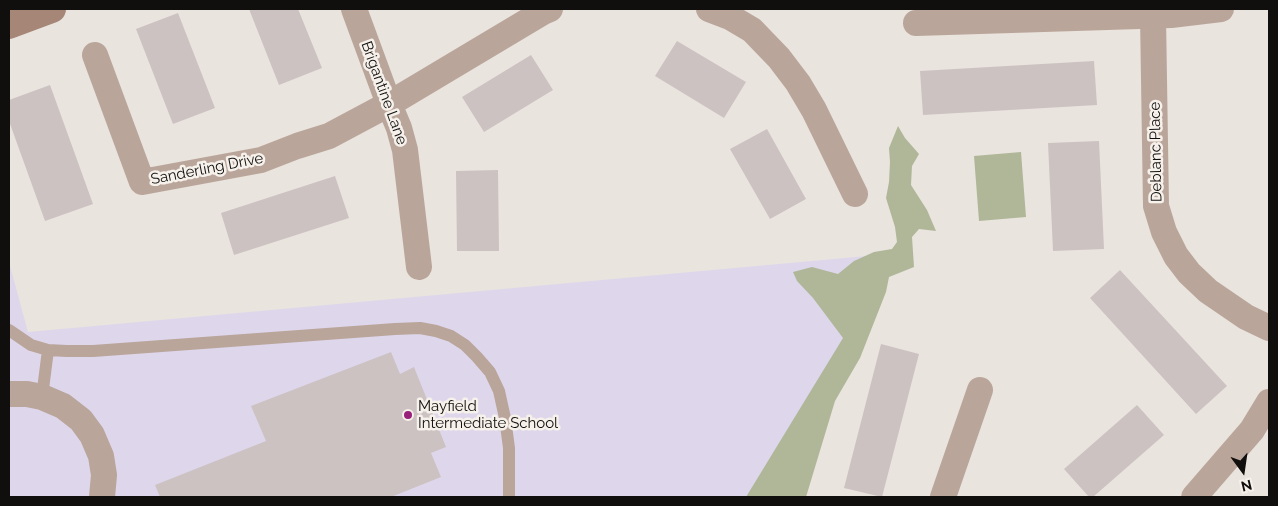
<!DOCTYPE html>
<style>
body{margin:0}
#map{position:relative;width:1278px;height:506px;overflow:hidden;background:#e9e4dd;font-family:Raleway,sans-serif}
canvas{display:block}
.frame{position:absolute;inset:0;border:10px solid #110f0d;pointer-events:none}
.north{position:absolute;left:1218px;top:446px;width:50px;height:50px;-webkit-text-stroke:4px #f6f1eb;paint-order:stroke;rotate:166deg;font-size:14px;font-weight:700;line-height:20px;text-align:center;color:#110f0d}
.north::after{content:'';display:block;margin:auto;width:18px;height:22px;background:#110f0d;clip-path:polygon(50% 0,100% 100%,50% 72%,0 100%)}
</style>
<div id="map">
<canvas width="1278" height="506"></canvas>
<div class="frame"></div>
<div class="north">N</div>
</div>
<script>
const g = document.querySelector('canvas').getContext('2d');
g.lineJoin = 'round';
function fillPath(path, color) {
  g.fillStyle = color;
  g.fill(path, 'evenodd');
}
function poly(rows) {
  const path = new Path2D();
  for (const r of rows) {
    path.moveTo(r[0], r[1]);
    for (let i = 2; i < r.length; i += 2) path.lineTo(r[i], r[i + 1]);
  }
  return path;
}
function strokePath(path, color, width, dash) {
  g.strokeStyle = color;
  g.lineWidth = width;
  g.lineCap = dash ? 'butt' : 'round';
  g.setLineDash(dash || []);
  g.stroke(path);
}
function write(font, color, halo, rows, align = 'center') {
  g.font = font + ' Raleway,sans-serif';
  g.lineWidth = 5;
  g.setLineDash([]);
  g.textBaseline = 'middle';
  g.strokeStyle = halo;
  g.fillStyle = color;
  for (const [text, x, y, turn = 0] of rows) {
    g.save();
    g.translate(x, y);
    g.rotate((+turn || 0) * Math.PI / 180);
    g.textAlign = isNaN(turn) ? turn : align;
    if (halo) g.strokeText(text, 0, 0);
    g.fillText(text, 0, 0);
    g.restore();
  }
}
const education = poly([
 [900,253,760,497,9,497,9,262,28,332]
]);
const green = poly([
 [898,126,905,138,919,154,912,166,911,185,927,210,936,231,919,229,912,237,914,267,889,277,886,292,860,358,835,401,806,497,746,497,843,338,813,298,797,281,793,272,812,267,838,274,854,261,874,252,892,249,897,242,895,227,886,198,889,182,890,162,889,148],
 [1021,152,1026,217,979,221,974,156]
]);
const building = poly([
 [249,9,298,9,322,68,279,85],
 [178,13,215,108,173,124,136,29],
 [677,41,746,82,724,118,655,76],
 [531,55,553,90,484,132,462,97],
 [1094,61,1097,105,923,115,920,71],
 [50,85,93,204,45,221,9,121,9,100],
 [767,129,806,199,770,219,730,149],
 [1099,141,1104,249,1053,251,1048,143],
 [498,170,499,251,457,251,456,171],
 [335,176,349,218,234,255,221,213],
 [1120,270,1227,386,1196,414,1090,298],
 [881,344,919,354,882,497,844,488],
 [391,352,400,374,414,367,446,447,431,453,441,477,391,497,160,497,155,485,266,441,251,406],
 [1137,405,1164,435,1093,497,1089,497,1064,469]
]);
const service = poly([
 [9,330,31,345,48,350,67,351,93,351,395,329,420,328,436,331,451,336,465,345,477,357,490,372,499,391,505,418,509,448,509,497],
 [42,397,48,350]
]);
const minor = poly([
 [354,9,389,104,399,128,405,150,419,267],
 [709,9,730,17,752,30,779,58,798,83,814,110,855,194],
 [1153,16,1156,206,1164,232,1176,256,1189,273,1208,291,1246,317,1269,328],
 [916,23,1171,15,1221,9],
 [95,55,142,182,261,160,297,146,329,136,389,104,543,12,550,9],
 [9,394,27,394,42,397,63,406,81,420,92,435,101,456,104,475,102,497],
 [943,497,980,390],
 [1194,497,1252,430,1269,402]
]);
const secondary = poly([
 [9,25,52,9]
]);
const markers = [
 [408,415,5,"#98207a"]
];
const streetNames = [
 ["Brigantine Lane",384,93,70],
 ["Deblanc Place",1156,152,-91],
 ["Sanderling Drive",207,169,-11]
];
const poiNames = [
 ["Mayfield",418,406],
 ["Intermediate School",418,423]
];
fillPath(education, '#ded7ec');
fillPath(green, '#b0b799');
fillPath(building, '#ccc2c2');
strokePath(service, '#baa59b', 12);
strokePath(minor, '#baa59b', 26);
strokePath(secondary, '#a58677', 28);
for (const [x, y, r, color] of markers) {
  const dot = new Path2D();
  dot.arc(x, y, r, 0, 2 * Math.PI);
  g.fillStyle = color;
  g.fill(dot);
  strokePath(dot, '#f6f1eb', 2);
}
write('15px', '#110f0d', '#f6f1eb', streetNames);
write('15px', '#110f0d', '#f6f1eb', poiNames, 'left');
</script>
